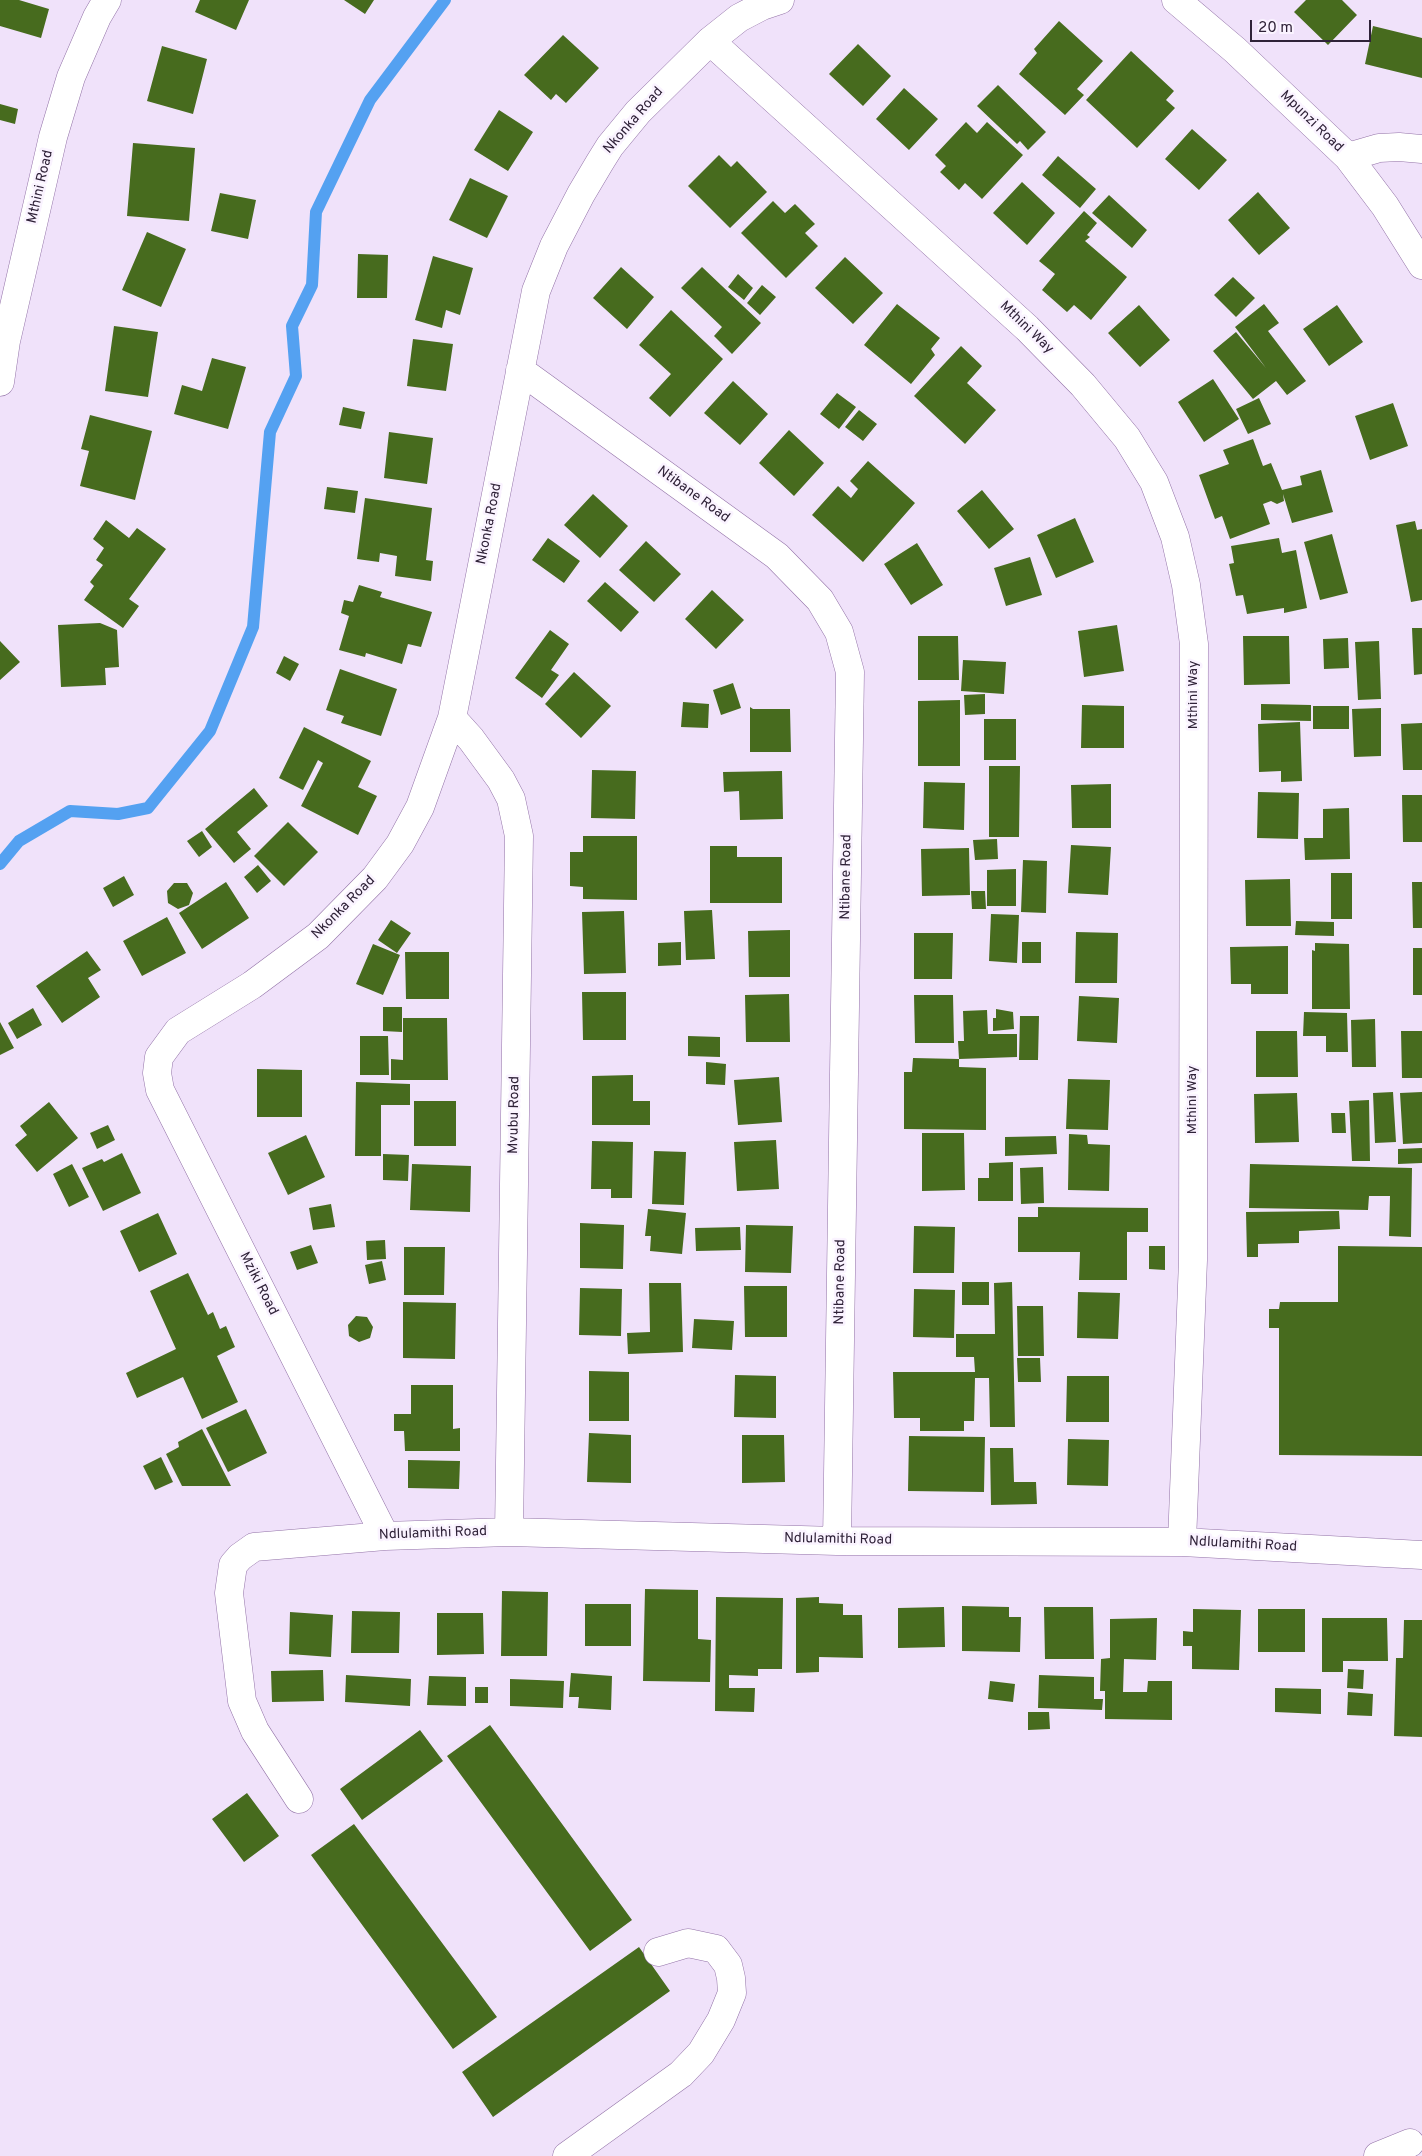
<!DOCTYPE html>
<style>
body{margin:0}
#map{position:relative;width:1422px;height:2156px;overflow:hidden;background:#f0e2fa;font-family:Overpass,sans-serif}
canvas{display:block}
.scale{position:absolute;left:1250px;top:20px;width:121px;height:22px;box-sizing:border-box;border:2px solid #2f2238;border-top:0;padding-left:6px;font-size:15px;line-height:18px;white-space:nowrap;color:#2f2238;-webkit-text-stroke:4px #faf3ff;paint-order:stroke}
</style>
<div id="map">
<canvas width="1422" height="2156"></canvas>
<div class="scale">20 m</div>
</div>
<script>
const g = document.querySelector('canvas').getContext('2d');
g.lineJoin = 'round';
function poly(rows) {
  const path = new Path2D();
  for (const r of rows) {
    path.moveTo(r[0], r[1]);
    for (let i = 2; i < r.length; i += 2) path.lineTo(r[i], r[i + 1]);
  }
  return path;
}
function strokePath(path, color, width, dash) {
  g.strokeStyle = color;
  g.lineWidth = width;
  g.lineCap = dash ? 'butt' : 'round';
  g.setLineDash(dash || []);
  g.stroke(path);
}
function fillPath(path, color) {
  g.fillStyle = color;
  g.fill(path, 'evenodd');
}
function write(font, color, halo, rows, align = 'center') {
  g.font = font + ' Overpass,sans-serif';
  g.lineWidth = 5;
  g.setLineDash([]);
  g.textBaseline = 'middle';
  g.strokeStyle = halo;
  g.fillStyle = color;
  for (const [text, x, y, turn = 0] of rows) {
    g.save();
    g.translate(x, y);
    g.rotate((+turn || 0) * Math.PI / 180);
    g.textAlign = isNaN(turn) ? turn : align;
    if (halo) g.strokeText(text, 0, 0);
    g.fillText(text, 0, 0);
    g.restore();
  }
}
const stream = poly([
 [0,864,19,841,70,811,118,814,148,808,210,731,253,627,270,432,296,376,292,326,312,285,316,212,370,100,445,0]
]);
const building = poly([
 [0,0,19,0,49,9,41,38,0,26],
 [200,0,249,0,236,30,195,12],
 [344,0,374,0,365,14],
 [1306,0,1342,0,1357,15,1328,45,1294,12],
 [1059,21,1103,61,1077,89,1084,95,1065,115,1019,74,1037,53,1034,49],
 [1373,26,1422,38,1422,78,1365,64],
 [563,35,599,68,566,103,556,94,551,100,524,75],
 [858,44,891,76,863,106,829,74],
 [162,46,207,59,193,114,147,101],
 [1131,51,1174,91,1166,100,1175,108,1137,148,1086,100],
 [998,85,1046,132,1028,150,1020,141,1017,144,977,106],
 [904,88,938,119,909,150,876,119],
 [0,104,18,109,15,124,0,120],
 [499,110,533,132,508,171,474,150],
 [966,122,977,133,987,122,1023,155,982,199,965,183,959,190,940,172,946,166,935,155],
 [1192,129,1227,160,1199,190,1165,159],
 [133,143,195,148,189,221,127,216],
 [719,155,731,167,737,161,767,192,730,228,688,186],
 [1058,156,1096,189,1080,208,1042,175],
 [470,178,508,196,487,238,449,220],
 [1022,182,1055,213,1027,245,993,213],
 [1258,192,1290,228,1259,255,1228,220],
 [220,193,256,200,248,239,211,231],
 [1109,195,1147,230,1132,248,1092,213],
 [773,201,785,213,795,204,815,224,805,233,818,246,786,278,741,233],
 [1084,211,1097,223,1087,235,1090,237,1085,241,1127,277,1091,320,1074,305,1067,312,1042,290,1055,274,1039,261],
 [147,232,186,249,161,307,122,290],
 [358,254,388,255,387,298,357,298],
 [433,256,473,268,460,315,446,310,442,328,415,320],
 [845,257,883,293,853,324,815,288],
 [621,267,654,297,627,329,593,298],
 [702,267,761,323,732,354,714,336,722,327,681,288],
 [738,274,753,288,744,300,728,287],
 [1233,277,1255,298,1236,317,1214,295],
 [762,285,776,297,760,315,747,303],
 [897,304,940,338,931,349,935,355,911,384,864,345],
 [1264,304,1279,323,1268,331,1306,381,1287,395,1276,381,1253,399,1213,351,1236,332,1266,368,1235,327],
 [1139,305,1170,340,1140,367,1108,333],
 [1337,305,1363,342,1329,366,1303,329],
 [671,310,723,359,670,417,649,398,671,374,639,345],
 [114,326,158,332,148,397,105,391],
 [413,339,453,344,446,391,407,386],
 [961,346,982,366,967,383,996,410,965,444,914,396],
 [212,358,246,367,228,429,174,414,182,385,202,391],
 [1213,379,1239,419,1204,442,1178,402],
 [733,381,768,414,740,445,704,413],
 [837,393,856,407,839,429,820,414],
 [1259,398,1271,424,1248,434,1236,409],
 [1393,403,1408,446,1370,460,1355,416],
 [343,407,365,412,361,429,339,425],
 [859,410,877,424,863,441,845,427],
 [90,415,152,431,135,500,80,486,89,451,81,449],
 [789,430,824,463,794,496,759,463],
 [389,432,433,438,427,484,384,478],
 [1253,439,1263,466,1271,463,1282,490,1302,485,1300,476,1321,470,1333,512,1292,523,1283,494,1284,501,1277,504,1271,501,1263,504,1270,524,1230,539,1222,516,1215,519,1199,475,1229,464,1223,450],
 [868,461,915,503,863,562,812,515,838,486,851,498,858,489,850,481],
 [327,487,358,491,355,513,324,509],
 [982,490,1014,529,989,549,957,511],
 [593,494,628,526,600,558,564,525],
 [365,498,432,508,426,560,433,561,431,581,395,576,397,556,380,553,379,562,357,559],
 [1075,518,1094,562,1056,578,1037,535],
 [106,520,129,538,137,528,166,549,129,599,139,606,123,628,84,600,94,586,90,582,103,565,96,560,104,548,93,539],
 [1415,521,1417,530,1422,529,1422,600,1411,602,1396,525],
 [1332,534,1348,593,1320,600,1304,542],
 [548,538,580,561,564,583,532,560],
 [1279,538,1282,553,1296,550,1307,608,1284,613,1284,608,1247,614,1243,595,1236,596,1229,564,1234,563,1231,546],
 [646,541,681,574,654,602,619,570],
 [917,543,943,585,911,605,884,564],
 [1030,557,1042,595,1006,606,994,568],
 [605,582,639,612,621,632,587,601],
 [359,585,382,592,380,597,432,612,421,647,408,644,402,664,366,653,365,657,339,650,349,616,341,613,344,600,353,602],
 [712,590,744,620,716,649,685,619],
 [100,623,117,630,119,667,105,668,106,685,61,687,58,625],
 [1117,625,1124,671,1084,677,1078,631],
 [1412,628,1422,628,1422,674,1414,675],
 [550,630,569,644,551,670,559,675,542,698,515,678],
 [918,636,958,636,959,680,918,680],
 [1243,636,1289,636,1290,684,1244,685],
 [1348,638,1349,668,1324,669,1323,639],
 [0,641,20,662,0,680],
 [1379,641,1381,699,1358,700,1355,642],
 [284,656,299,664,290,681,276,673],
 [963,660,1006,662,1004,694,961,691],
 [340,669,397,689,381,736,341,723,344,716,326,710],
 [574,672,611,706,581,738,545,704],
 [733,683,741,708,721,715,713,690],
 [985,694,985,714,965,715,964,695],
 [960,700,960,766,918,766,918,701],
 [683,702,709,704,708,728,681,727],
 [1261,704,1311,705,1311,721,1261,720],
 [1082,705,1124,706,1124,748,1081,748],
 [1313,706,1349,706,1349,729,1313,729],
 [750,707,753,709,790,709,791,752,750,752],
 [1381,708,1381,756,1354,757,1352,709],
 [984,719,1016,719,1016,760,984,760],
 [1300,722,1302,781,1281,782,1281,771,1259,772,1258,724],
 [1422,723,1422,770,1403,770,1401,724],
 [304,727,371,761,358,787,377,796,358,835,301,806,323,763,318,760,303,790,279,778],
 [989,766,1020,766,1019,837,989,837],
 [592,770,636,771,635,819,591,818],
 [782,771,783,819,740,820,739,791,724,792,723,772],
 [924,782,965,783,964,830,923,828],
 [1111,784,1111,828,1072,828,1071,785],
 [254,788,268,806,237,832,251,849,234,863,205,829],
 [1258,792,1299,793,1298,839,1257,838],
 [1402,795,1422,795,1422,842,1403,842],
 [1349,808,1350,859,1305,860,1304,838,1323,838,1323,809],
 [288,822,318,852,284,886,254,856],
 [202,831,212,847,199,857,187,841],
 [583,836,637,836,637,900,583,899,583,887,570,886,570,852,583,852],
 [997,839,998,859,975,860,973,840],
 [1071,845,1111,847,1108,895,1068,893],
 [710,846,737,846,737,857,782,857,782,903,710,903],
 [969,848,970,895,922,896,921,849],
 [1023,860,1047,861,1046,913,1021,912],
 [258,865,271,881,257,893,244,877],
 [1016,869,1016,906,987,906,987,870],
 [1331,873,1352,873,1352,919,1331,919],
 [124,876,134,895,113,907,103,888],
 [1290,879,1291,926,1246,926,1245,880],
 [226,882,249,918,202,949,179,913],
 [1412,882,1422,882,1422,928,1413,928],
 [174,883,187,883,193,893,189,905,178,909,168,903,167,891],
 [971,891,985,891,986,909,972,909],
 [712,910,715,959,686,960,684,911],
 [624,911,626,973,584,974,582,912],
 [991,914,1019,915,1017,963,989,961],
 [167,917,186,953,142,976,123,941],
 [391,920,411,933,397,953,378,940],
 [1296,921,1334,922,1334,936,1295,935],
 [790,930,790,977,749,977,748,931],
 [1076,932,1118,933,1117,983,1075,983],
 [914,933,953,933,952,979,914,979],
 [681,942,681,965,658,966,658,943],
 [1022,942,1041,942,1041,963,1022,963],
 [1315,943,1349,944,1350,1009,1312,1009,1312,950,1315,951],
 [373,944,400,955,383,995,356,984],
 [1288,946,1288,994,1251,994,1251,984,1231,984,1230,947],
 [1413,948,1422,948,1422,995,1413,995],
 [87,951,101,970,88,978,100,997,62,1023,36,986],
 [405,952,449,952,449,999,406,999],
 [582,992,626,992,626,1040,583,1040],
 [789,994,790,1042,746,1042,745,995],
 [914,995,953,995,954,1043,915,1043],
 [1079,996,1119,998,1117,1043,1077,1041],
 [383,1007,402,1007,402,1032,383,1031],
 [33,1008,42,1025,17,1039,8,1023],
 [996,1009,1013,1012,1014,1029,993,1031,993,1018,996,1018],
 [987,1010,988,1034,1017,1034,1017,1057,959,1059,958,1041,964,1041,963,1011],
 [1304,1012,1347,1013,1348,1052,1326,1052,1326,1036,1303,1036],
 [1020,1016,1039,1016,1038,1060,1019,1060],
 [403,1018,447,1018,448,1080,391,1080,391,1059,403,1060],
 [1375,1019,1376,1067,1352,1067,1351,1020],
 [0,1022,14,1048,0,1055],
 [1256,1031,1297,1031,1298,1077,1256,1077],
 [1401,1031,1422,1031,1422,1078,1402,1078],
 [360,1036,388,1036,389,1075,360,1075],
 [688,1036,720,1037,720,1057,688,1056],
 [913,1058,959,1059,959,1067,986,1068,986,1130,904,1129,904,1072,912,1072],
 [706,1062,726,1064,725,1085,706,1084],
 [257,1069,302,1070,302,1117,257,1117],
 [633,1075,633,1101,650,1101,650,1125,592,1125,592,1076],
 [779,1077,782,1122,738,1125,734,1080],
 [1068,1079,1110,1080,1108,1130,1066,1129],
 [356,1082,410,1084,410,1105,381,1105,381,1156,355,1156],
 [1393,1092,1396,1142,1375,1143,1373,1093],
 [1422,1092,1422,1143,1403,1144,1400,1093],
 [1297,1093,1299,1142,1255,1143,1254,1094],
 [1369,1100,1370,1161,1352,1161,1349,1101],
 [414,1101,456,1101,456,1146,414,1146],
 [49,1102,78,1138,37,1172,15,1145,27,1135,20,1126],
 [1331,1113,1345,1113,1346,1133,1332,1133],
 [108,1125,115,1140,97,1149,90,1133],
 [922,1133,964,1133,965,1190,922,1191],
 [1069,1134,1087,1135,1088,1144,1110,1145,1109,1191,1068,1190],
 [306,1135,325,1177,288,1195,268,1153],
 [1056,1136,1057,1154,1005,1156,1005,1137],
 [776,1140,779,1189,737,1191,734,1142],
 [592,1141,633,1142,632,1198,611,1198,611,1189,591,1189],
 [1422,1148,1422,1163,1398,1164,1398,1149],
 [654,1151,686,1152,684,1205,652,1204],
 [122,1153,141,1193,103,1211,82,1168,102,1159,104,1162],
 [383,1154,409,1155,408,1181,383,1180],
 [1013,1162,1013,1201,978,1201,978,1178,989,1178,989,1163],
 [72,1164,89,1197,69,1207,53,1174],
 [412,1164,471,1166,470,1212,410,1210],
 [1250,1164,1412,1168,1411,1237,1389,1236,1390,1196,1369,1196,1368,1210,1249,1208],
 [1043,1167,1044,1203,1021,1204,1020,1168],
 [331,1204,335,1227,313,1230,309,1208],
 [1038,1207,1148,1208,1148,1232,1127,1232,1127,1280,1079,1280,1080,1252,1018,1252,1018,1217,1038,1217],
 [648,1209,686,1213,682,1254,650,1251,651,1236,645,1236],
 [1339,1211,1340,1229,1299,1231,1299,1243,1258,1244,1258,1257,1247,1257,1246,1212],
 [158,1213,177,1254,139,1272,120,1231],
 [580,1223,624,1225,623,1269,580,1268],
 [746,1225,793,1226,791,1273,745,1272],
 [914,1226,955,1227,954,1273,913,1273],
 [740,1227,741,1250,696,1251,695,1228],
 [385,1240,386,1259,367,1260,366,1241],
 [311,1245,318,1263,297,1270,290,1252],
 [1149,1246,1165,1246,1165,1270,1149,1269],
 [1338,1246,1422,1247,1422,1456,1279,1455,1279,1328,1269,1328,1269,1309,1279,1309,1280,1302,1338,1302],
 [404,1247,445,1247,444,1295,404,1295],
 [382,1261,386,1280,369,1284,365,1265],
 [188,1273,208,1315,213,1312,220,1329,226,1326,235,1347,217,1356,238,1402,202,1419,183,1377,137,1398,126,1373,176,1349,150,1291],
 [962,1282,989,1282,989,1305,962,1305],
 [1012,1282,1015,1427,990,1427,989,1378,975,1378,974,1421,964,1421,964,1431,920,1431,920,1418,894,1418,893,1372,975,1372,974,1357,956,1357,956,1334,995,1334,994,1283],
 [649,1283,681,1283,683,1352,628,1354,627,1333,650,1332],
 [744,1286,787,1286,787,1337,745,1337],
 [580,1288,622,1289,621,1336,579,1335],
 [914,1289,955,1290,954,1338,913,1337],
 [1078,1292,1120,1293,1118,1339,1077,1338],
 [403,1302,456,1303,455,1359,403,1358],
 [1017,1306,1043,1306,1044,1356,1018,1356],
 [356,1316,367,1317,373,1327,370,1338,359,1342,349,1336,348,1325],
 [694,1319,734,1321,732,1350,692,1348],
 [1017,1358,1040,1358,1041,1382,1018,1382],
 [589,1371,629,1372,629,1421,589,1421],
 [735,1375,776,1376,776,1418,734,1417],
 [1067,1376,1109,1376,1109,1422,1066,1422],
 [411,1385,453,1385,453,1429,460,1428,460,1451,405,1451,404,1431,394,1431,394,1414,411,1414],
 [246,1409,267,1453,228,1472,206,1428],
 [202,1429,231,1486,182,1486,166,1454,179,1447,178,1442],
 [589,1433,631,1435,631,1483,587,1482],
 [742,1435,784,1435,785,1482,742,1483],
 [909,1436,985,1437,984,1492,908,1491],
 [1068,1439,1109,1440,1108,1486,1067,1485],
 [990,1448,1013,1448,1014,1482,1036,1482,1037,1504,991,1505],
 [161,1457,173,1482,155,1490,143,1466],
 [408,1460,460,1461,459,1489,408,1488],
 [645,1589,698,1590,698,1639,711,1640,710,1682,643,1681],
 [502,1591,548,1592,547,1656,501,1656],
 [716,1597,783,1598,782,1669,758,1669,758,1676,729,1675,729,1688,755,1688,754,1712,715,1711],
 [819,1597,819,1603,843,1604,843,1615,862,1615,863,1658,819,1657,819,1672,796,1673,796,1598],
 [585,1604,631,1604,631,1646,585,1646],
 [962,1606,1009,1607,1009,1617,1021,1617,1020,1652,962,1651],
 [944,1607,945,1647,898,1648,898,1608],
 [1044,1607,1093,1607,1094,1659,1045,1659],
 [1193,1609,1241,1610,1239,1670,1192,1669,1192,1646,1183,1646,1183,1631,1193,1632],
 [1258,1609,1305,1609,1305,1652,1258,1652],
 [352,1611,400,1612,399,1653,351,1653],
 [290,1612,333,1615,331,1657,289,1654],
 [437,1613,483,1613,484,1654,437,1655],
 [1157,1618,1156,1660,1124,1659,1123,1692,1147,1692,1148,1681,1172,1681,1172,1720,1105,1719,1105,1691,1100,1691,1101,1659,1110,1658,1110,1619],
 [1322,1618,1387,1618,1388,1661,1343,1661,1343,1672,1322,1672],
 [1404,1620,1422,1620,1422,1737,1394,1736,1396,1658,1403,1658],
 [1348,1669,1364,1670,1363,1689,1347,1688],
 [323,1670,324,1701,272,1702,271,1671],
 [571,1673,612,1676,611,1710,578,1708,579,1697,569,1697],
 [346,1675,411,1679,410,1706,345,1702],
 [1039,1675,1094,1677,1094,1699,1103,1699,1102,1710,1038,1708],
 [429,1676,466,1677,466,1706,427,1705],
 [510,1679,564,1681,563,1708,510,1706],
 [990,1681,1015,1684,1013,1702,988,1699],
 [475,1687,488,1687,488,1703,475,1703],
 [1275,1688,1321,1689,1321,1714,1275,1712],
 [1348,1692,1373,1694,1372,1716,1347,1715],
 [1028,1712,1049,1712,1050,1729,1028,1730],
 [490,1725,632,1920,590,1951,447,1756],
 [420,1730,443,1761,362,1820,340,1789],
 [247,1793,279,1836,244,1862,212,1819],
 [354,1824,497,2017,453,2049,311,1855],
 [639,1947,670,1991,493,2117,462,2072]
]);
const minor = poly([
 [1176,0,1235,50,1348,157,1385,206,1422,265],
 [710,41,1027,328,1083,385,1127,438,1154,482,1175,537,1186,585,1194,644,1193,1260,1182,1542],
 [1348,157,1379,148,1399,147,1422,149],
 [520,370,777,556,820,600,839,632,850,672,837,1541],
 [0,382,6,341,53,137,71,77,97,17,107,0],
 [452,718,471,739,501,780,511,799,519,836,509,1532],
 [385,1536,160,1090,157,1073,159,1057,178,1031,252,985,318,936,375,878,400,844,420,807,452,718,536,291,554,246,581,194,600,162,610,146,638,112,710,41,739,18,762,6,780,0],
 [299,1799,255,1731,242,1701,229,1593,233,1565,240,1557,254,1547,385,1536,509,1532,837,1541,1182,1542,1422,1555],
 [567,2156,681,2074,701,2053,721,2020,732,1993,731,1978,728,1965,716,1949,688,1943,658,1952],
 [1378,2156,1410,2143]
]);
const streetNames = [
 ["Nkonka Road",634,121,-49],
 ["Mpunzi Road",1311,122,44],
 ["Mthini Road",41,187,-77],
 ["Mthini Way",1026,328,44],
 ["Ntibane Road",693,495,36],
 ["Nkonka Road",490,524,-79],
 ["Mthini Way",1194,695,-90],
 ["Ntibane Road",847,877,-89],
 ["Nkonka Road",344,908,-45],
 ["Mthini Way",1193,1100,-90],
 ["Mvubu Road",515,1115,-89],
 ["Ntibane Road",841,1282,-89],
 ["Mziki Road",258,1284,63],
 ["Ndlulamithi Road",433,1534,-2],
 ["Ndlulamithi Road",838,1540,1],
 ["Ndlulamithi Road",1243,1545,3]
];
strokePath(stream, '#54a1f1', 12);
fillPath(building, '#476b1e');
strokePath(minor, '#9272a7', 29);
strokePath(minor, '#fff', 28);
write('14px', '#2f2238', '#faf3ff', streetNames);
</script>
